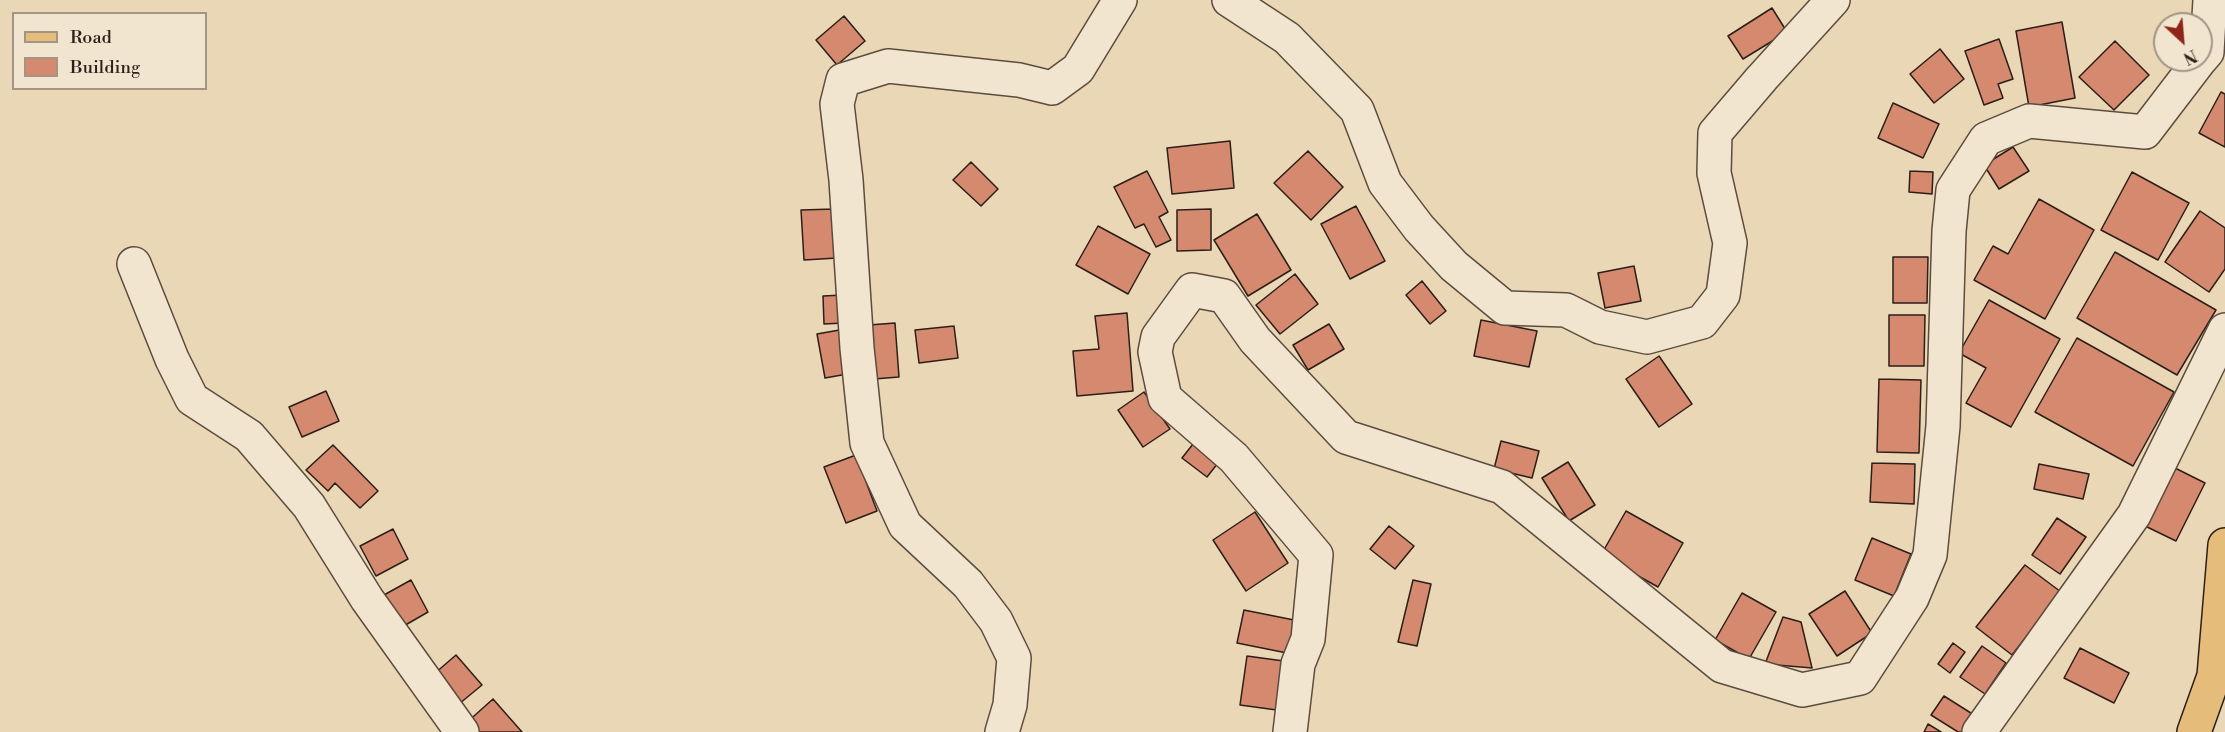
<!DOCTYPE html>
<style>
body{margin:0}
#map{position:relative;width:2225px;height:732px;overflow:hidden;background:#ead7b5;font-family:"Libre Bodoni",serif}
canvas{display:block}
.legend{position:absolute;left:12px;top:12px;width:195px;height:78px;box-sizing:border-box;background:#f1e5cf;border:2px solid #a29586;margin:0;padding:8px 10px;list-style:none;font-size:18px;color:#2c1e18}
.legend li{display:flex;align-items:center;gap:12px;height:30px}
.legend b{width:30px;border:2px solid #a29586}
.north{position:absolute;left:2153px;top:12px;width:60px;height:60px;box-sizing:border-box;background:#f1e5cf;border:2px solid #a29586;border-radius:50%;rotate:154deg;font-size:16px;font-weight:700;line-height:24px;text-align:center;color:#2c1e18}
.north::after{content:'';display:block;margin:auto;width:21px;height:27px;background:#8f2418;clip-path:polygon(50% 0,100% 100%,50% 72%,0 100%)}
</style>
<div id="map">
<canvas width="2225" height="732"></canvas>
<ul class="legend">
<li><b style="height:8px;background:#e5bc7a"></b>Road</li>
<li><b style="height:16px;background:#d5896f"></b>Building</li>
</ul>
<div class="north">N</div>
</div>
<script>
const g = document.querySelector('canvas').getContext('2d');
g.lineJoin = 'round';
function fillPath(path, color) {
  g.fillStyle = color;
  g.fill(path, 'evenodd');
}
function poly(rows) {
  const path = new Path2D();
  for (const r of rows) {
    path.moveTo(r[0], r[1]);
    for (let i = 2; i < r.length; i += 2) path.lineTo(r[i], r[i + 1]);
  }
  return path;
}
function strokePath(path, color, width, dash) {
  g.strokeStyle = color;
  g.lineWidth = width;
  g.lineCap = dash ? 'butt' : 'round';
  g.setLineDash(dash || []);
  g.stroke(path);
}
const building = poly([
 [1772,8,1787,32,1743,59,1728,36,1772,8],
 [844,16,865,41,837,65,816,40,844,16],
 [2062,22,2075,98,2029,107,2016,31,2062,22],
 [1999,39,2013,79,1998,84,2003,98,1984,105,1965,51,1999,39],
 [2115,41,2149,75,2114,110,2079,77,2115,41],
 [1940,49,1964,79,1934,103,1910,74,1940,49],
 [2221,92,2225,94,2225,147,2199,133,2221,92],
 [1893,103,1939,124,1923,158,1878,138,1893,103],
 [1230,141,1234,188,1172,194,1167,148,1230,141],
 [2013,147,2029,171,1999,189,1984,165,2013,147],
 [1308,151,1343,187,1311,220,1274,183,1308,151],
 [971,162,998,189,981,206,953,180,971,162],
 [1147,171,1168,212,1159,217,1171,240,1156,247,1144,224,1135,228,1114,187,1147,171],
 [1910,171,1933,172,1932,194,1909,192,1910,171],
 [2132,172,2189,203,2158,260,2101,230,2132,172],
 [2039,199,2094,230,2045,319,1974,280,1993,246,2008,254,2039,199],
 [1356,206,1385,261,1350,279,1321,224,1356,206],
 [834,209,837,258,804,260,801,210,834,209],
 [1211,209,1211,250,1177,251,1177,210,1211,209],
 [2200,211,2225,228,2225,269,2209,292,2165,262,2200,211],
 [1257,214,1291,270,1248,296,1214,240,1257,214],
 [1098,226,1150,254,1128,294,1076,265,1098,226],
 [2115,252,2216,310,2177,375,2077,318,2115,252],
 [1893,257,1928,257,1927,303,1893,303,1893,257],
 [1634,266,1641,301,1605,308,1598,273,1634,266],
 [1295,274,1318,304,1280,334,1256,305,1295,274],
 [1422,281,1446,311,1430,324,1406,295,1422,281],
 [843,295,844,323,824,324,823,296,843,295],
 [1989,300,2060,339,2011,427,1966,403,1986,368,1959,353,1989,300],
 [1127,313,1133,391,1077,396,1073,351,1099,349,1095,316,1127,313],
 [1889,315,1925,315,1924,366,1889,366,1889,315],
 [1481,320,1537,331,1529,367,1474,356,1481,320],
 [895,323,899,377,874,379,869,325,895,323],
 [1329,324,1344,349,1308,370,1293,345,1329,324],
 [954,326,958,358,919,363,915,330,954,326],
 [845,329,853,373,825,378,817,334,845,329],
 [2077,338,2174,392,2133,466,2035,412,2077,338],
 [1659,356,1692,404,1659,427,1626,379,1659,356],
 [1879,379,1921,380,1919,453,1877,452,1879,379],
 [326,391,339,421,302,437,289,407,326,391],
 [1144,392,1170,429,1143,447,1118,410,1144,392],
 [1501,441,1539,451,1532,478,1494,469,1501,441],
 [1193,444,1218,463,1207,477,1182,458,1193,444],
 [333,445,378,491,360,508,335,483,328,491,306,470,333,445],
 [856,455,877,511,846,523,824,467,856,455],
 [1568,462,1595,505,1569,521,1542,478,1568,462],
 [1872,463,1915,464,1914,504,1870,502,1872,463],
 [2039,464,2089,474,2083,499,2034,489,2039,464],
 [2173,467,2205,483,2176,541,2143,525,2173,467],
 [1626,511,1683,543,1658,587,1601,555,1626,511],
 [1255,512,1288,563,1246,591,1213,540,1255,512],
 [2057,518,2086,537,2060,574,2032,555,2057,518],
 [1389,526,1414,546,1395,569,1370,549,1389,526],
 [393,529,408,559,376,576,360,546,393,529],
 [1872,538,1911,554,1894,596,1855,580,1872,538],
 [2025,565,2061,592,2012,655,1976,627,2025,565],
 [411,580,428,612,402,627,384,595,411,580],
 [1413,580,1431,584,1417,646,1398,642,1413,580],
 [1845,591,1872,633,1837,656,1809,614,1845,591],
 [1742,593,1776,612,1749,659,1715,640,1742,593],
 [1244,610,1299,621,1292,654,1237,643,1244,610],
 [1783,617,1801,622,1812,668,1765,664,1783,617],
 [1953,643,1965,652,1950,673,1938,664,1953,643],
 [1982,646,2006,663,1985,694,1960,677,1982,646],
 [2080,648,2129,673,2114,703,2064,678,2080,648],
 [456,655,482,685,459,704,434,674,456,655],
 [1247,656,1291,662,1284,711,1240,705,1247,656],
 [1944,696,1974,715,1963,732,1958,732,1931,715,1944,696],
 [493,699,522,732,472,732,465,724,493,699],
 [1928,724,1941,732,1924,732,1928,724]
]);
const minor = poly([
 [1229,0,1287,38,1357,110,1385,183,1419,228,1454,266,1505,308,1566,310,1600,327,1647,337,1702,322,1723,295,1730,243,1714,173,1715,133,1762,78,1833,0],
 [2201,59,2207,52,2210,0],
 [134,264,172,359,192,399,249,436,309,506,367,599,462,732],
 [1002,732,1010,705,1014,658,996,621,968,584,905,525,867,443,857,348,846,180,837,104,843,80,888,66,1019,80,1052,88,1078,69,1120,0],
 [1290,732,1298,664,1308,639,1316,555,1234,458,1165,398,1155,352,1158,337,1192,290,1224,296,1255,340,1346,437,1502,487,1722,666,1802,690,1860,678,1912,598,1930,555,1943,426,1949,231,1953,190,1986,139,2029,121,2145,132,2200,60],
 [1979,732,2134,515,2225,330]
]);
const major = poly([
 [2194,732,2214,676,2225,545]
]);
fillPath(building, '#d5896f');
strokePath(building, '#2c1e18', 1.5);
strokePath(minor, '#5c4c3f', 36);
strokePath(major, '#2c1e18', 36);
strokePath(minor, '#f1e5cf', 33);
strokePath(major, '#e5bc7a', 33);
</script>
